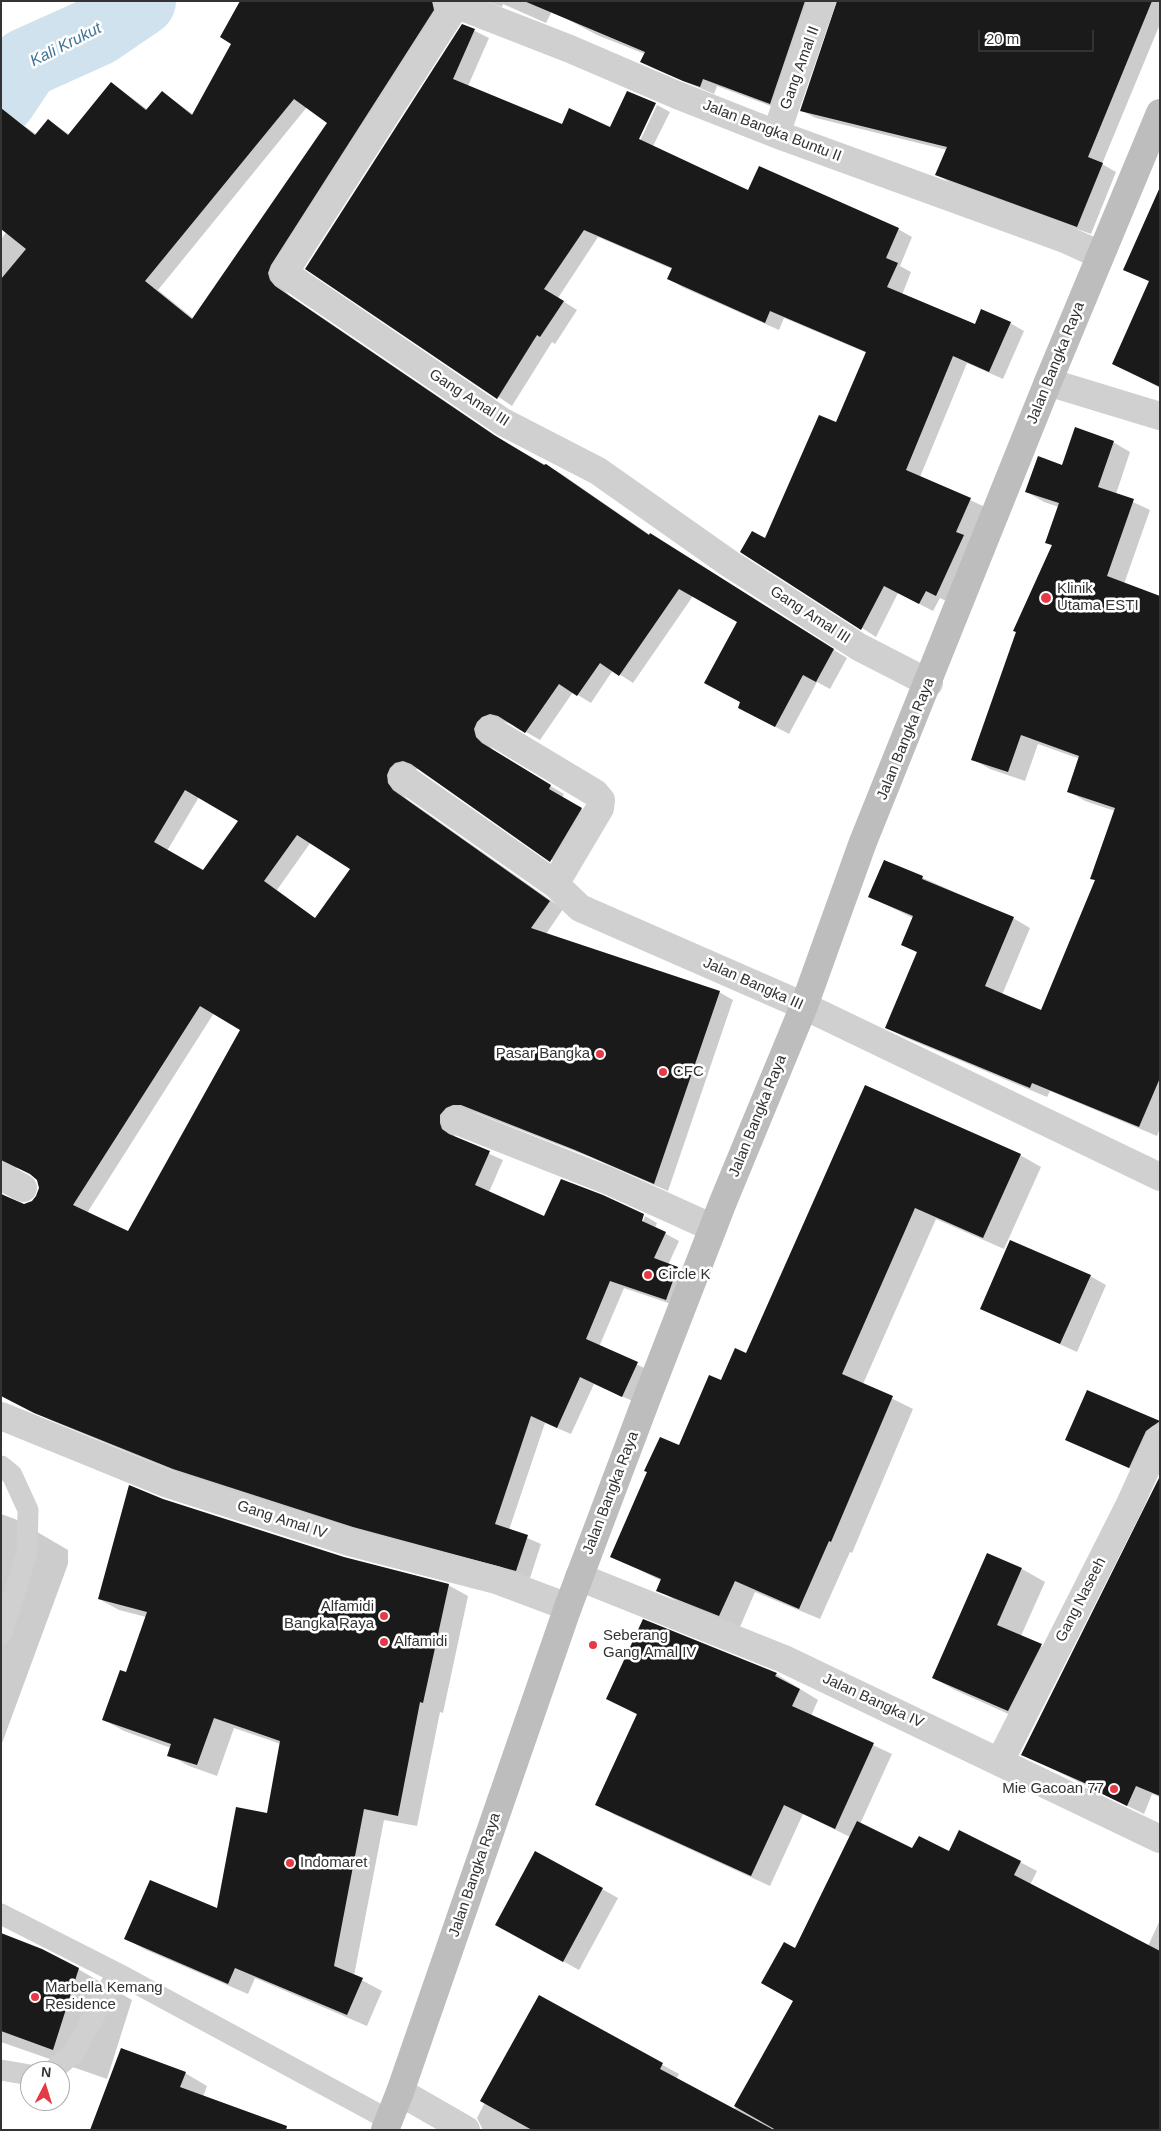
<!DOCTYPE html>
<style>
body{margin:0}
#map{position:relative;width:1161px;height:2131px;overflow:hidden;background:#fff;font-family:Arial,sans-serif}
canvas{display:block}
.frame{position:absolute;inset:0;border:2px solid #333;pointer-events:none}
.north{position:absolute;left:20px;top:2061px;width:50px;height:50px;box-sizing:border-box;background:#fff;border:1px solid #adadad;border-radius:50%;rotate:5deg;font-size:14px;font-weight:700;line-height:20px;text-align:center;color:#333}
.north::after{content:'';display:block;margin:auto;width:18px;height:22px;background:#e63946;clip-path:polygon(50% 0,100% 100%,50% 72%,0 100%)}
.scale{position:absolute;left:978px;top:30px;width:116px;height:22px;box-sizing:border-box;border:2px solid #333;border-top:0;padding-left:6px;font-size:15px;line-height:18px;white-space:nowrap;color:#333;-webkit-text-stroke:4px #fff;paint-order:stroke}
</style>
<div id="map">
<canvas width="1161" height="2131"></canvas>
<div class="frame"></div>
<div class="north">N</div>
<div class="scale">20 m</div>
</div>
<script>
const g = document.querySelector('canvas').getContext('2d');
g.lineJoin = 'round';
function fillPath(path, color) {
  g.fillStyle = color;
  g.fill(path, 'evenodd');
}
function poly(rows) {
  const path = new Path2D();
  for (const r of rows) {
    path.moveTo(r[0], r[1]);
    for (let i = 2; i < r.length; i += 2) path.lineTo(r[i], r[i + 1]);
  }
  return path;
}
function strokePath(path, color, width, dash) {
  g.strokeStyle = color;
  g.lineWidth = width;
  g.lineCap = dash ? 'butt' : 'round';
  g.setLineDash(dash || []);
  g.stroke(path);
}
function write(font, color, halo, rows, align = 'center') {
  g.font = font + ' Arial,sans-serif';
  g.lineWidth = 5;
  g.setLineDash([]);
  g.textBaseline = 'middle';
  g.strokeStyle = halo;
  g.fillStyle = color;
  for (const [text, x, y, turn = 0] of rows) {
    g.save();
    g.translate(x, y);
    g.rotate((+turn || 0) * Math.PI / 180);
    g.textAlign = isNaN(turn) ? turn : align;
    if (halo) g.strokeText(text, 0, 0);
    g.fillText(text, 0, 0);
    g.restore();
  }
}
const shadow = poly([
 [241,1,447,1,283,288,289,295,508,444,560,473,650,535,847,658,830,689,817,682,789,734,753,715,742,702,739,621,693,596,633,683,613,670,591,703,573,692,540,740,512,724,504,722,496,724,488,738,490,746,495,753,564,794,562,798,595,817,564,868,418,769,409,770,401,792,407,799,563,909,546,934,719,992,733,1000,668,1191,590,1157,476,1113,468,1112,453,1131,456,1139,503,1160,489,1192,545,1218,641,1227,645,1216,657,1223,655,1228,679,1241,668,1265,691,1276,680,1307,624,1288,599,1347,651,1371,637,1403,594,1384,571,1434,545,1423,509,1530,541,1544,530,1578,368,1534,188,1477,50,1420,1,1395,1,1193,17,1203,24,1205,32,1202,38,1197,40,1188,37,1179,22,1169,16,1168,7,1170,1,1176,1,239,12,225,14,119,36,134,48,120,70,135,112,83,148,110,162,92,194,115,233,43],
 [307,107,329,123,194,319,158,290],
 [199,797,240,820,203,872,167,851],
 [311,842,352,869,316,919,277,890],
 [214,1013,242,1030,128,1233,87,1213],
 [485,1,822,1,784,111,717,86,714,94,655,69,642,62,645,54,597,35,552,11,546,23,503,4,502,7],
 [838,1,1160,1,1160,24,1102,164,1116,172,1091,234,951,183,937,175,947,150,816,118,802,111],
 [463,25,489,38,468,86,563,125,638,145,657,105,670,112,653,146,749,191,898,229,912,237,900,266,911,272,902,295,976,326,1010,323,1024,331,1003,379,967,363,920,477,985,507,950,603,940,598,933,611,898,593,876,637,742,551,766,540,837,424,867,353,784,318,779,330,682,287,668,278,672,269,598,237,558,298,577,310,555,344,552,342,512,406,307,268],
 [1160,192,1160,388,1113,363,1150,282,1124,269],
 [1113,442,1130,452,1116,494,1150,510,1124,584,1160,597,1160,1128,1157,1136,1050,1091,1047,1097,904,1037,887,1027,918,953,902,944,913,918,870,897,885,861,1013,918,1030,928,1002,995,1042,1011,1096,881,1092,878,1115,811,1085,801,1068,791,1080,759,1038,744,1025,781,990,769,972,759,1053,546,1047,543,1059,507,1044,502,1027,492,1063,466],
 [866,1086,1020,1155,1041,1167,1004,1249,936,1219,863,1384,913,1409,852,1553,850,1552,820,1619,755,1592,740,1627,678,1602,658,1590,662,1581,611,1556,722,1382,747,1354],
 [1090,1276,1106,1285,1077,1352,982,1309],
 [1088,1391,1160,1422,1160,1448,1146,1476,1066,1439],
 [1160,1479,1160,1797,1152,1794,1144,1814,1022,1754],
 [163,1500,344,1558,448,1585,468,1596,443,1713,440,1712,417,1826,384,1820,354,1976,382,1991,367,2026,255,1978,248,1994,146,1950,126,1939,218,1910,268,1814,281,1744,234,1728,217,1776,189,1766,169,1755,171,1748,124,1731,104,1720,127,1674,146,1617,119,1610,99,1599],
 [1,1514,15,1519,68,1550,68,1564,1,1746],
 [1022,1569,1045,1582,1021,1636,1064,1659,1031,1724,957,1691,933,1678],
 [643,1621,776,1674,818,1700,811,1716,892,1754,860,1824,912,1850,1020,1862,1037,1871,1030,1885,1148,1946,1160,1920,1160,2130,483,2130,477,2118,539,1997,679,2074,676,2079,734,2110,794,2001,796,1949,850,1837,803,1814,770,1886,615,1815,597,1804,638,1715,607,1699],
 [602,1889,618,1898,579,1970,512,1933],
 [1,1934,78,1969,132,2000,107,2079,1,2042],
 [185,2073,207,2086,203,2097,92,2130]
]);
const river = poly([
 [1,100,26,63,97,31,141,1]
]);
const building = poly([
 [240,1,432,1,434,10,271,265,268,273,270,280,275,286,494,435,544,465,546,464,649,535,650,533,834,649,816,682,803,675,775,727,738,708,740,702,704,683,737,622,679,589,619,676,600,663,577,696,559,684,525,733,498,716,490,714,482,717,477,722,474,729,476,737,482,743,551,785,549,789,582,808,550,862,411,764,403,761,395,763,390,768,387,775,388,783,393,790,550,901,531,928,720,991,654,1184,575,1150,461,1105,453,1105,446,1108,440,1115,440,1123,442,1129,449,1134,490,1151,475,1185,544,1216,561,1179,603,1195,644,1214,642,1221,666,1232,654,1258,678,1267,666,1300,610,1281,586,1339,638,1362,622,1397,580,1377,557,1428,531,1416,495,1524,528,1535,516,1571,353,1527,173,1469,34,1413,1,1396,1,1194,24,1204,32,1201,36,1196,39,1188,37,1180,30,1174,1,1160,1,279,26,249,1,229,1,108,35,135,48,119,68,135,111,82,146,110,162,91,192,115,231,44,220,37],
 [294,99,327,123,192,319,145,281],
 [185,790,238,821,203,870,154,842],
 [297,835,350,869,315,918,264,881],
 [200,1006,240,1030,128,1231,73,1205],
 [524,1,805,1,770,104,703,79,700,87,683,81,640,62,645,52],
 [837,1,1152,1,1088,157,1103,163,1077,227,935,175,947,147,800,111],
 [462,24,475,29,453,79,562,124,569,108,610,127,627,91,656,103,639,139,748,190,759,166,899,228,886,258,898,263,887,287,975,324,981,309,1011,322,989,372,953,356,906,470,971,498,956,532,964,535,936,596,926,591,919,604,884,586,861,630,740,552,752,531,765,538,819,415,836,422,866,352,770,311,765,323,667,279,672,268,584,230,544,289,564,301,540,337,537,335,497,399,305,269],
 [1160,187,1160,387,1112,364,1149,281,1123,270],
 [1075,427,1114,441,1098,487,1134,499,1107,576,1160,596,1160,1078,1139,1127,1032,1083,1030,1088,885,1028,917,952,901,945,913,916,868,897,884,860,923,876,922,879,1014,917,985,986,1041,1010,1095,880,1090,879,1115,808,1067,792,1079,756,1021,735,1008,772,971,760,1016,632,1013,631,1052,545,1045,543,1059,503,1025,492,1038,456,1062,465],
 [865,1085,1021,1154,983,1238,915,1208,842,1374,893,1396,831,1542,829,1541,799,1609,735,1581,719,1616,656,1591,661,1579,610,1557,647,1472,644,1471,660,1437,679,1445,709,1375,721,1380,735,1348,746,1353],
 [1010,1240,1091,1275,1060,1344,980,1309],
 [1087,1390,1160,1421,1146,1431,1129,1468,1065,1440],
 [1160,1476,1160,1796,1136,1786,1127,1806,1088,1787,1089,1785,1021,1755],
 [129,1485,163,1499,344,1557,449,1584,423,1703,420,1702,398,1816,364,1809,334,1966,363,1978,347,2015,235,1968,228,1984,124,1939,150,1880,217,1908,236,1807,267,1813,280,1741,214,1718,197,1765,167,1756,171,1744,102,1720,120,1670,126,1672,147,1612,98,1599],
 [987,1553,1022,1568,997,1625,1042,1644,1008,1711,932,1678],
 [643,1619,777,1673,775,1676,800,1689,792,1706,874,1743,835,1829,784,1805,751,1876,595,1805,637,1714,606,1699],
 [857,1821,912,1848,919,1836,949,1851,959,1830,1021,1861,1014,1875,1160,1951,1160,2130,776,2130,734,2106,793,2001,761,1983,784,1942,795,1948],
 [535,1851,603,1888,563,1962,495,1925],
 [1,1933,42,1949,79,1968,53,2050,1,2031],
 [539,1995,663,2063,660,2069,774,2130,532,2130,480,2101],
 [121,2048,186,2072,180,2087,287,2126,286,2130,90,2130]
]);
const lane = poly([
 [1,1466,12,1475,28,1510,27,1553,1,1635],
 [1,1914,117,1973,389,2120],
 [1,2070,30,2075],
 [52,2071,74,2053,117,1973]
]);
const street = poly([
 [447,1,570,49,677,95,776,134,1065,239,1100,255],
 [456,5,284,273,503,422,598,471,730,564,859,647,929,683],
 [776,134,822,1],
 [1048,382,1160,416],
 [490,730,595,793,601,800,600,808,555,884,580,908,804,1006,1160,1177],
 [402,777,555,884],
 [455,1120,609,1181,713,1228],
 [1,1176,23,1188],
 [1,1416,168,1484,349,1542,496,1580,568,1607],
 [579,1577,784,1659,1160,1839],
 [1000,1761,1129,1506,1160,1438],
 [400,2092,466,2130]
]);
const secondary = poly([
 [385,2130,400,2092,568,1607,645,1403,723,1202,804,1006,863,842,1048,382,1160,113]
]);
const markers = [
 [1046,598,6,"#e63946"],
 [600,1054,5,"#e63946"],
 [663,1072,5,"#e63946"],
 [648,1275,5,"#e63946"],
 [384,1616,5,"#e63946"],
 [384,1642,5,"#e63946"],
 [593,1645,5,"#e63946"],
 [1114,1789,5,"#e63946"],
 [290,1863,5,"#e63946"],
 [35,1997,5,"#e63946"]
];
const streetNames = [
 ["Gang Amal II",800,68,-70],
 ["Jalan Bangka Buntu II",772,131,21],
 ["Jalan Bangka Raya",1056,363,-68],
 ["Gang Amal III",469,398,33],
 ["Gang Amal III",810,615,33],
 ["Jalan Bangka Raya",906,739,-68],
 ["Jalan Bangka III",753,984,24],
 ["Jalan Bangka Raya",758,1116,-68],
 ["Jalan Bangka Raya",611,1493,-69],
 ["Gang Amal IV",282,1520,18],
 ["Gang Naseeh",1081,1600,-63],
 ["Jalan Bangka IV",873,1701,25],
 ["Jalan Bangka Raya",475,1875,-71]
];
const poiNames = [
 ["Klinik",1057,589],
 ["Utama ESTI",1057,606],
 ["Pasar Bangka",590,1054,"right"],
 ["CFC",673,1072],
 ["Circle K",658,1275],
 ["Alfamidi",374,1607,"right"],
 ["Bangka Raya",374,1624,"right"],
 ["Seberang",603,1636],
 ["Gang Amal IV",603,1653],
 ["Alfamidi",394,1642],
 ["Mie Gacoan 77",1104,1789,"right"],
 ["Indomaret",300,1863],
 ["Marbella Kemang",45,1988],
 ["Residence",45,2005]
];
const waterNames = [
 ["Kali Krukut",66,45,-27]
];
fillPath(shadow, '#0003');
strokePath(river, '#cfe2ee', 70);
fillPath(building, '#1a1a1a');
strokePath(lane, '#d0d0d0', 21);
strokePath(street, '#d0d0d0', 28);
strokePath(secondary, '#bdbdbd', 28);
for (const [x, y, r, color] of markers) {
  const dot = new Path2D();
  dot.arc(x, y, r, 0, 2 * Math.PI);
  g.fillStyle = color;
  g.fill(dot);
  strokePath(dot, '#fff', 2);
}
write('15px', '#333', '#fff', streetNames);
write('15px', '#333', '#fff', poiNames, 'left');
write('italic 16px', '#3f7597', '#fff', waterNames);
</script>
